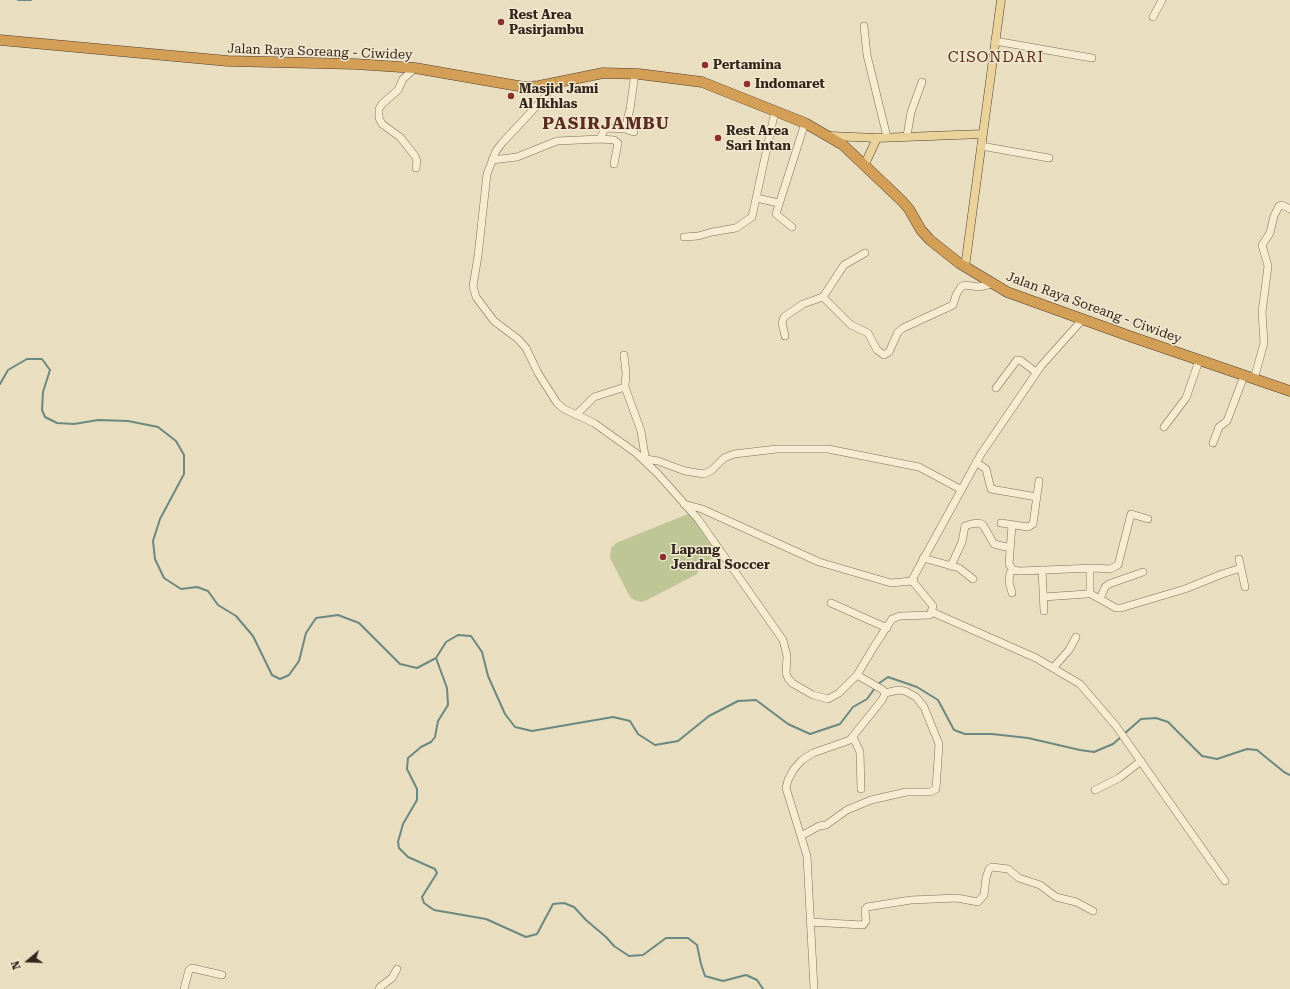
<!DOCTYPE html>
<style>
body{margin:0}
#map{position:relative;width:1290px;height:989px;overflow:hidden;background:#e9dec0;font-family:"Roboto Serif",serif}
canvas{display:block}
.north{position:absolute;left:8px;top:941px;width:40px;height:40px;-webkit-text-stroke:3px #f2e8cf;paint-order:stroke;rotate:251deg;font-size:11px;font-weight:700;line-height:16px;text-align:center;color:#32271d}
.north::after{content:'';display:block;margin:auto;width:14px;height:18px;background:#32271d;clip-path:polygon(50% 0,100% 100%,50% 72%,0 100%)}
</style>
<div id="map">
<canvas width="1290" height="989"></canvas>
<div class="north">N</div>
</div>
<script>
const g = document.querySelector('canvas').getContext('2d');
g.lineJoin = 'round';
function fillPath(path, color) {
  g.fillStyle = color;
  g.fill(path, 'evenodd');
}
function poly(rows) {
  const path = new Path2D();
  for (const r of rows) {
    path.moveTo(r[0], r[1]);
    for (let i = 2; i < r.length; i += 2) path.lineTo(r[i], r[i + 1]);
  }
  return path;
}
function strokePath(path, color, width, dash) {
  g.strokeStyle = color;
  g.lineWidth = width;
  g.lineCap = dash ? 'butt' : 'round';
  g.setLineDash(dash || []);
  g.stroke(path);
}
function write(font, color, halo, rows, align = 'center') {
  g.font = font + ' "Roboto Serif",serif';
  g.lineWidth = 3;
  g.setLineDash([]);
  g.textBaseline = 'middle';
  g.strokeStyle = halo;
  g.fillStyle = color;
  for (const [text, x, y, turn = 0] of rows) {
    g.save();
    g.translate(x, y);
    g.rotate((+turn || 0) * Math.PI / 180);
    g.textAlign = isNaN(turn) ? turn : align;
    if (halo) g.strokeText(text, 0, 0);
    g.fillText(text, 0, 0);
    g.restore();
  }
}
const green = poly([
 [688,514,692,516,718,556,700,564,697,574,649,599,642,602,634,600,630,597,610,558,611,548,616,543]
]);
const stream = poly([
 [18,0,31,0],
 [0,384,8,370,27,359,42,359,50,370,43,392,42,410,45,417,57,423,74,424,98,420,128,421,158,427,176,441,184,455,184,474,160,519,153,541,155,559,164,578,181,589,197,587,208,591,218,605,236,616,253,636,272,675,280,679,289,675,299,661,306,633,316,618,338,615,359,623,400,664,417,668,436,658,446,642,458,635,471,636,482,652,488,676,505,714,515,727,532,731,613,717,630,721,638,734,655,745,678,741,709,716,738,701,756,700,788,724,810,734,840,724,853,707,867,699,875,688],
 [436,658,447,688,448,705,438,721,435,737,431,742,421,747,408,758,407,769,417,789,417,800,403,824,398,842,399,848,408,857,435,869,437,873,422,897,424,903,434,910,486,919,526,937,537,934,553,904,564,903,574,907,586,920,606,937,614,946,629,956,643,955,666,938,688,938,697,945,701,964,705,976,723,981,746,975,757,980,763,989],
 [878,684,888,677,917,687,938,700,954,730,965,734,992,734,1028,738,1080,750,1094,752,1113,744,1121,737],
 [1124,734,1141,719,1156,718,1168,722,1202,756,1217,759,1247,749,1257,750,1284,772,1290,775]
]);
const minor = poly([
 [1153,17,1162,0],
 [864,26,867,55,887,137],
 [995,41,1092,58],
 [415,68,403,79,398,90,382,104,379,109,379,118,382,124,400,137,415,156,417,161,416,168],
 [555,82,545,97,502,143,496,151,487,174,478,256,473,286,476,297,494,321,518,339,526,348,538,373,557,403,564,409,594,423,636,453,658,474,698,519,783,640,787,656,786,673,788,678,792,683,813,695,828,699,839,693,857,675,875,645,892,619,900,616,930,615,933,606,914,583,913,578,981,454,1041,366,1083,319],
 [625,129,630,109,635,73],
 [907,136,911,112,922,82],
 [600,139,614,140,618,143,614,164],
 [981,146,1049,158],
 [492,160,517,157,557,141,600,139,604,130,607,128,625,129,634,132],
 [757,198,778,203],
 [792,227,776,214,805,123],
 [684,237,698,236,712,232,736,228,752,217,775,111],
 [865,253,844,265,823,297,851,325,868,333,877,350,884,355,889,352,898,332,903,328,953,305,956,295,961,287,965,285,979,287,992,284],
 [785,336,782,323,784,317,803,304,823,297],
 [624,355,626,373,625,387,641,431,646,462],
 [1254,379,1264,343,1262,312,1268,266,1262,245,1270,233,1274,216,1279,206,1282,205,1290,209],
 [996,388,1017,360,1020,360,1036,372],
 [576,415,594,397,625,387],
 [1164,427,1186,398,1199,361],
 [1213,443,1219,427,1227,421,1244,376],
 [646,459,658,461,685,471,704,474,712,470,724,458,734,454,777,449,828,449,919,467,960,489],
 [976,462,986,469,991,489,1037,497],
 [684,504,702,509,819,562,891,583,912,581],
 [1001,523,1028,527,1033,524,1039,481],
 [1012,525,1009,564,1013,570,1020,571,1094,568,1110,569,1118,565,1131,514,1148,519],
 [923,558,959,568,973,579],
 [1239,559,1245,587],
 [951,566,962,542,965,526,971,524,979,523,983,525,994,544,1010,548],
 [1042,570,1044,611],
 [1012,593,1009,582,1010,573,1013,570],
 [1089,593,1116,608,1121,608,1185,589,1222,574,1241,568],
 [1043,597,1087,594,1090,591,1090,568],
 [1100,599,1105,587,1109,584,1143,572],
 [831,603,887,628],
 [932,612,1036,658,1080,684,1116,726,1225,881],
 [1053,668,1069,650,1076,637],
 [853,737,860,752,861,789],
 [1095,790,1119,778,1141,761],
 [801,836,819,826,826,825,847,810,871,800,906,792,930,792,936,789,939,744,924,707,916,697,905,691,898,690,885,693],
 [810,922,863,925,866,921,865,910,867,907,911,900,957,898,978,902,984,895,986,878,989,869,992,867,1008,869,1019,878,1040,885,1056,897,1076,902,1093,911],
 [184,989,189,970,192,968,222,975],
 [379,989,380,987,392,978,397,969],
 [814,989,807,856,786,788,788,780,794,769,802,760,813,753,850,740,882,700,885,694,883,690,857,675]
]);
const major = poly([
 [830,136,877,138,983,134],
 [865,164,877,138],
 [965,267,1001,0]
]);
const highway = poly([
 [0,40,228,61,355,64,415,68,524,87,539,86,603,73,639,74,702,82,805,123,843,145,902,201,909,209,921,230,930,240,959,263,1007,292,1132,337,1290,391]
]);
const markers = [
 [501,22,4,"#8b302f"],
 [705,65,4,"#8b302f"],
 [747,84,4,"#8b302f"],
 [511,96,4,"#8b302f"],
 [718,138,4,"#8b302f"],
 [663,557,4,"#8b302f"]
];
const poiNames = [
 ["Rest Area",509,15],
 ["Pasirjambu",509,30],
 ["Pertamina",713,65],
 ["Indomaret",755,84],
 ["Masjid Jami",519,89],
 ["Al Ikhlas",519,104],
 ["Rest Area",726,131],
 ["Sari Intan",726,146],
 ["Lapang",671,550],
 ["Jendral Soccer",671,565]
];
const streetNames = [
 ["Jalan Raya Soreang - Ciwidey",320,52,2],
 ["Jalan Raya Soreang - Ciwidey",1094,308,20]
];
const quarterNames = [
 ["CISONDARI",996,58]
];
const districtNames = [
 ["PASIRJAMBU",606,124]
];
fillPath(green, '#bfc695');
strokePath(stream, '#6b8982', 2);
strokePath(minor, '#816f5a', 8);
strokePath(major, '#4f3e2e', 9);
strokePath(highway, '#4f3e2e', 11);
strokePath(minor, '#f5ecd2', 7);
strokePath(major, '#ead39a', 8);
strokePath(highway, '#d39f57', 10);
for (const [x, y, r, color] of markers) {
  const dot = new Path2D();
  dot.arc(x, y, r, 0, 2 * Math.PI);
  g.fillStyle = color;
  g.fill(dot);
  strokePath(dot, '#f2e8cf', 1.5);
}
write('bold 13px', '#32271d', '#f2e8cf', poiNames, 'left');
write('13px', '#32271d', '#f2e8cf', streetNames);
g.letterSpacing = '1px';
write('15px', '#5b2d20', '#f2e8cf', quarterNames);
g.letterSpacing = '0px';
g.letterSpacing = '1px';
write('bold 17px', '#5b2d20', '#f2e8cf', districtNames);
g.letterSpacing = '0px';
</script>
